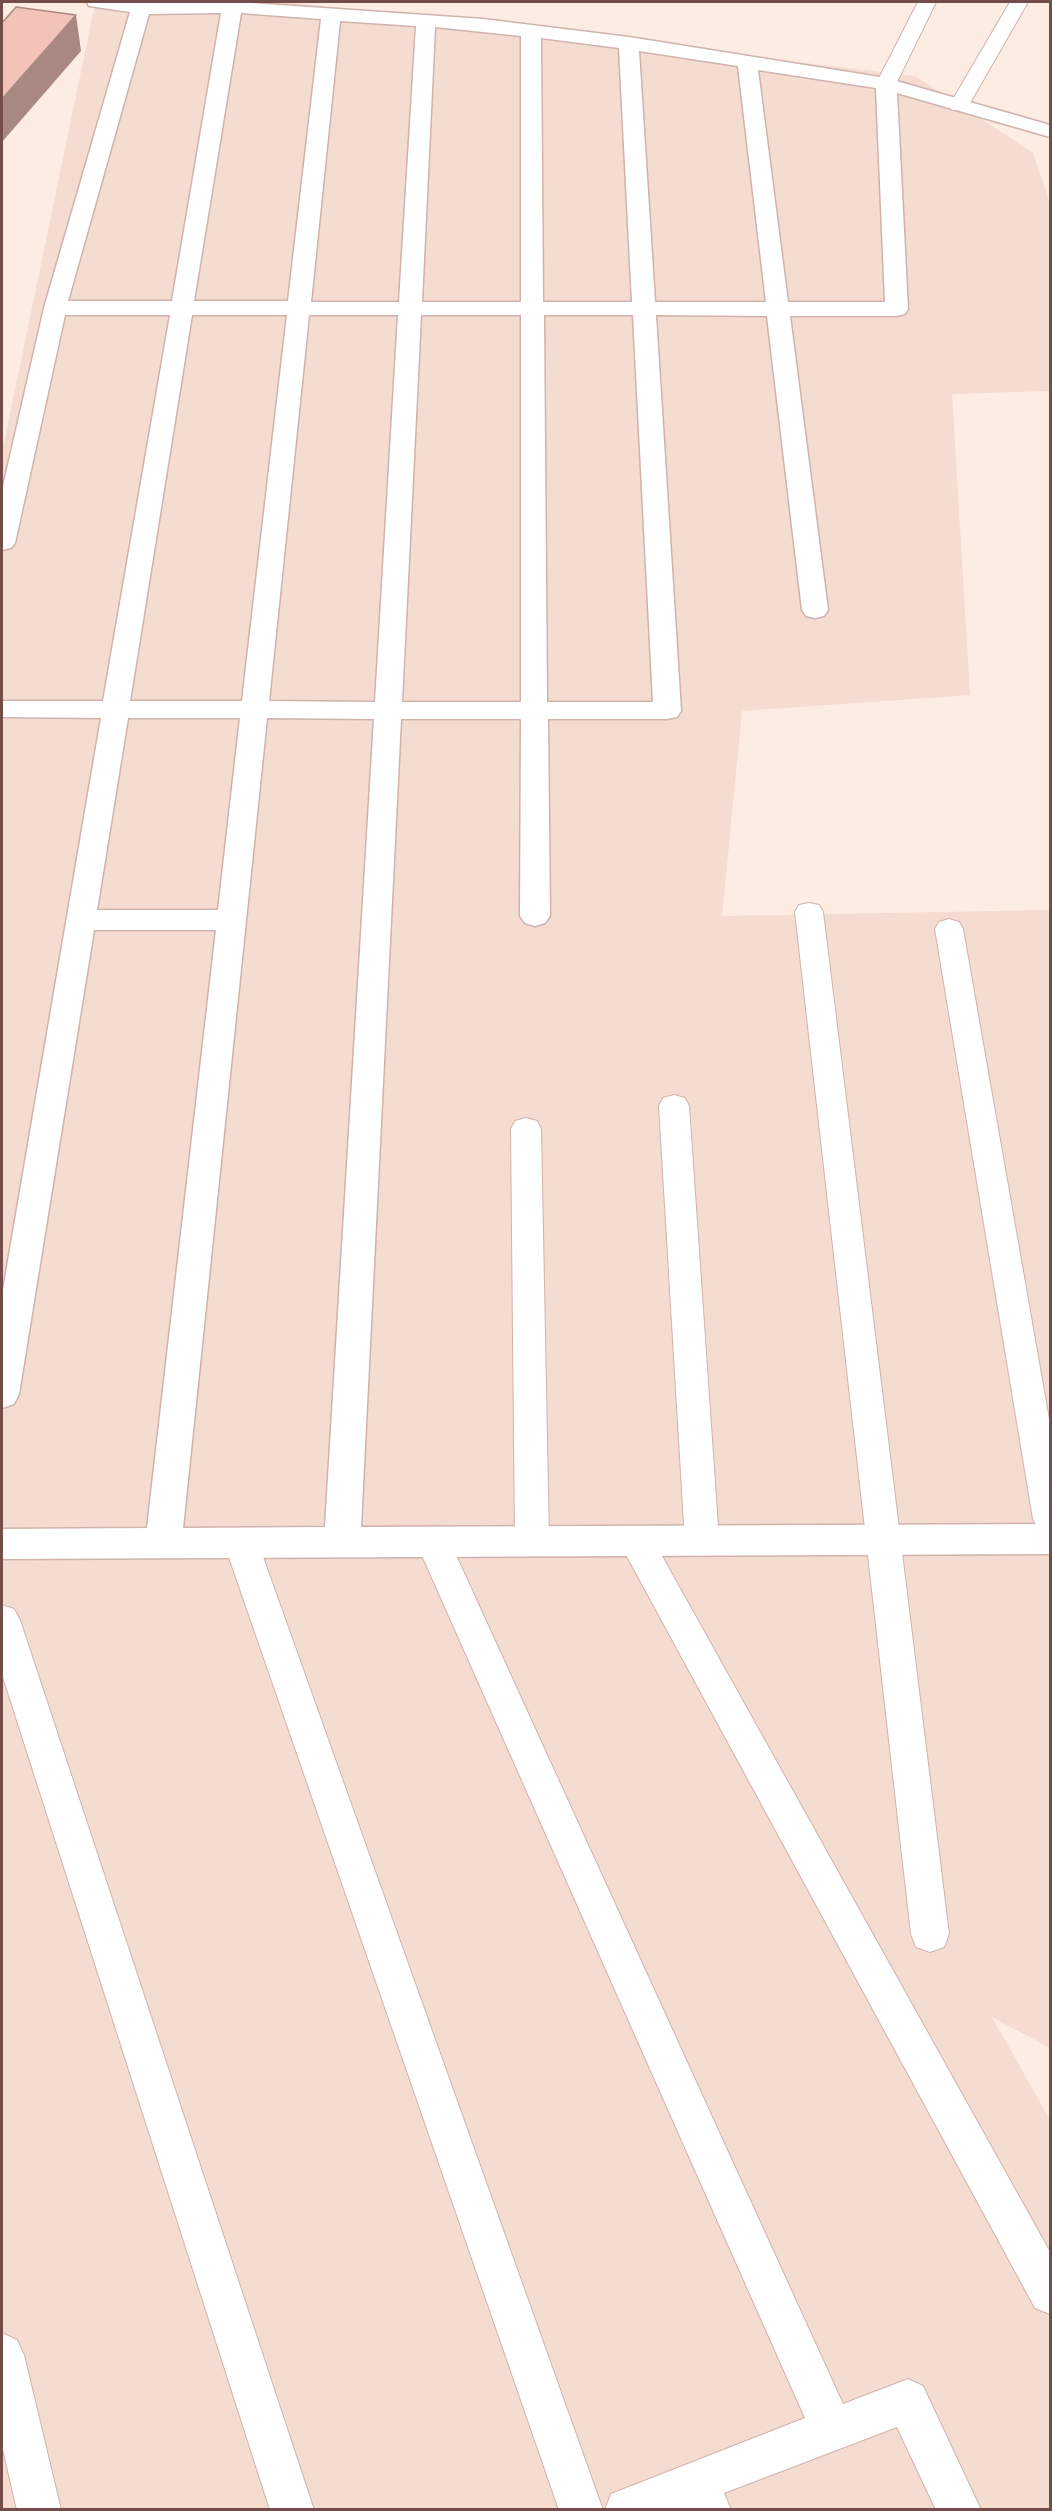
<!DOCTYPE html>
<style>
body{margin:0}
#map{position:relative;width:1052px;height:2511px;overflow:hidden;background:#fdece2;font-family:Rubik,sans-serif}
canvas{display:block}
.frame{position:absolute;inset:0;border:3px solid #754d48;pointer-events:none}
</style>
<div id="map">
<canvas width="1052" height="2511"></canvas>
<div class="frame"></div>
</div>
<script>
const g = document.querySelector('canvas').getContext('2d');
g.lineJoin = 'round';
function fillPath(path, color) {
  g.fillStyle = color;
  g.fill(path, 'evenodd');
}
function poly(rows) {
  const path = new Path2D();
  for (const r of rows) {
    path.moveTo(r[0], r[1]);
    for (let i = 2; i < r.length; i += 2) path.lineTo(r[i], r[i + 1]);
  }
  return path;
}
function strokePath(path, color, width, dash) {
  g.strokeStyle = color;
  g.lineWidth = width;
  g.lineCap = dash ? 'butt' : 'round';
  g.setLineDash(dash || []);
  g.stroke(path);
}
const residential = poly([
 [137,2,288,2,915,76,1033,153,1050,203,1050,391,952,394,970,695,742,711,722,916,1050,910,1050,2048,992,2017,1050,2120,1050,2509,2,2510,2,452,94,9]
]);
const lane = poly([
 [918,2,936,2,896,84,893,88,886,90,879,88,876,84,918,2],
 [1010,2,1028,2,966,110,952,110,949,106,1010,2],
 [809,903,819,905,823,912,949,1934,944,1947,930,1952,916,1947,911,1934,795,912,799,905,809,903],
 [949,919,959,922,963,929,1050,1425,1050,1533,1038,1529,1033,1519,935,929,939,922,949,919],
 [674,1095,685,1098,689,1106,719,1541,714,1551,702,1555,690,1551,685,1541,659,1106,663,1098,674,1095],
 [526,1118,537,1121,541,1129,549,1541,544,1551,532,1555,520,1551,515,1541,511,1129,515,1121,526,1118],
 [636,1527,648,1531,1050,2252,1050,2314,1035,2308,624,1551,619,1541,624,1531,636,1527],
 [433,1528,445,1532,450,1542,843,2404,908,2379,923,2386,981,2510,936,2510,897,2427,724,2493,731,2510,605,2510,611,2494,805,2418,416,1542,421,1532,433,1528],
 [241,1529,253,1533,258,1543,603,2510,559,2510,224,1543,229,1533,241,1529],
 [2,1605,14,1609,20,1620,314,2510,270,2510,2,1674,2,1605],
 [2,2333,17,2340,24,2355,61,2510,17,2510,2,2445,2,2333]
]);
const street = poly([
 [87,2,236,2,483,19,629,37,886,78,1050,125,1050,137,897,93,908,309,905,314,897,316,790,316,828,610,824,616,815,618,806,616,802,610,767,316,656,315,681,711,677,717,667,719,548,719,550,916,545,923,535,926,525,923,520,916,521,719,401,719,361,1527,1050,1524,1050,1554,2,1559,2,1529,147,1528,216,930,94,930,19,1394,14,1404,2,1408,2,1296,101,718,2,717,2,701,103,701,170,315,65,315,15,543,11,548,2,550,2,491,44,308,130,12,89,6,87,2],
 [221,13,172,301,68,301,149,14,221,13],
 [241,13,321,19,288,301,194,301,241,13],
 [340,21,416,26,399,302,311,302,340,21],
 [435,27,521,36,521,302,422,302,435,27],
 [541,38,619,48,632,302,543,302,541,38],
 [639,51,738,66,766,302,655,302,639,51],
 [758,70,876,88,885,302,788,302,758,70],
 [192,315,287,315,242,701,130,701,192,315],
 [309,315,398,315,375,702,269,701,309,315],
 [421,315,521,315,521,702,402,702,421,315],
 [544,315,633,315,653,702,547,702,544,315],
 [128,718,240,718,218,910,97,910,128,718],
 [267,718,374,719,325,1527,183,1528,267,718]
]);
const shadedWall = poly([
 [76,15,81,51,2,142,2,99]
]);
const building = poly([
 [16,7,76,15,2,99,2,23,16,7]
]);
fillPath(residential, '#f4dcd1');
strokePath(lane, '#d0b3ac', 2);
strokePath(street, '#d0b3ac', 3);
fillPath(lane, '#fff');
fillPath(street, '#fff');
fillPath(shadedWall, '#aa8882');
fillPath(building, '#f3c3ba');
strokePath(building, '#aa8882', 1.5);
</script>
